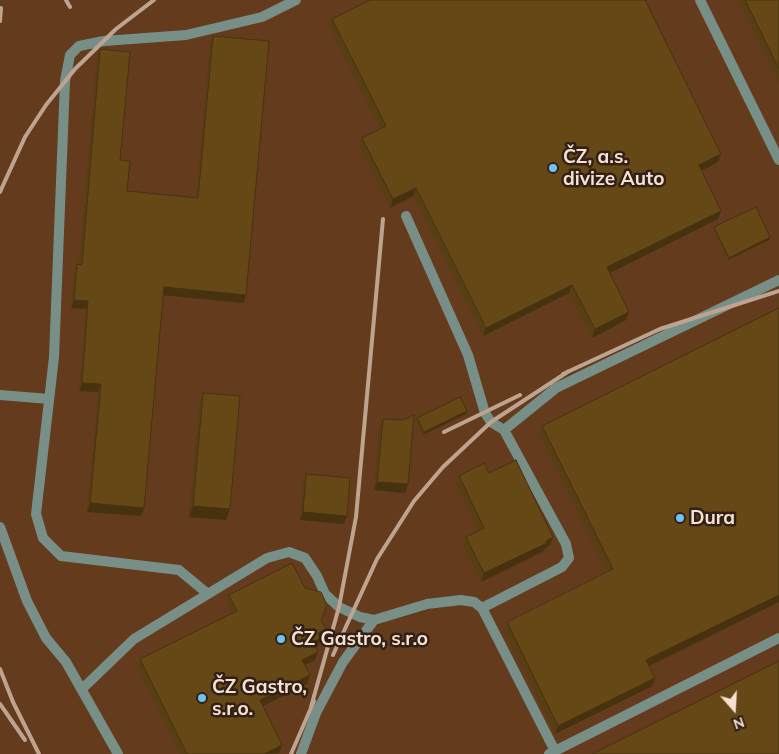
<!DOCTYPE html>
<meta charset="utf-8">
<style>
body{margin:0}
#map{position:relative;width:779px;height:754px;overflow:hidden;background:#55341b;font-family:Mulish,sans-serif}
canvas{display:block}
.north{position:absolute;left:709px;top:684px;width:50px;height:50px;-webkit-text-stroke:4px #302015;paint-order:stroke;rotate:161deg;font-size:14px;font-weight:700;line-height:20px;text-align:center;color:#f6e1d2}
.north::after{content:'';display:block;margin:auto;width:18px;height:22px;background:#f6e1d2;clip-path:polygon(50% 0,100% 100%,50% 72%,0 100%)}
</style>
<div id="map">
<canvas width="779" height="754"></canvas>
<div class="north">N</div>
</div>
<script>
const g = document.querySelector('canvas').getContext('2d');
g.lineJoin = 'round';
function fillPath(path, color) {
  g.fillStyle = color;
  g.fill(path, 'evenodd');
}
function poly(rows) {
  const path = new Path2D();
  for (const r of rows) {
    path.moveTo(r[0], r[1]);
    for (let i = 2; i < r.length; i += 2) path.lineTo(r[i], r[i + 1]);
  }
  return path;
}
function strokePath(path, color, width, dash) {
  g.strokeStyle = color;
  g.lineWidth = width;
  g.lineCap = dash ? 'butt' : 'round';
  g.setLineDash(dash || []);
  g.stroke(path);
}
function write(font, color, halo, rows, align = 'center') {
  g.font = font + ' Mulish,sans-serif';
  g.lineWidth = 5;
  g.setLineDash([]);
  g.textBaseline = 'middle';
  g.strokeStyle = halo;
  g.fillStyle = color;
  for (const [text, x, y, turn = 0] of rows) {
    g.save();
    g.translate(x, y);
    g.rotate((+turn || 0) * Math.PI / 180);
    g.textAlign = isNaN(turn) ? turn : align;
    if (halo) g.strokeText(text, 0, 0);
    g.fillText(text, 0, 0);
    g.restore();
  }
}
const built = poly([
 [0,0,779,0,779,754,0,754]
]);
const service = poly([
 [700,0,779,160],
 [406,216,468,355,485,413,491,422,504,430,566,544,569,558,562,567,482,608],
 [0,395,49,399],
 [504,430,556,388,779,280],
 [0,527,27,601,46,638,66,662,118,754],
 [208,594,179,570,61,556,43,538,36,514,54,357,65,81,70,55,79,46,104,41,186,35,262,17,296,0],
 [82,689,134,639,267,558,289,552,305,558,317,576,325,594,339,607,360,617,374,620,427,604,461,600,474,602,482,608,555,751],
 [301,754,316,713,343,662,374,620],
 [549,754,779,638]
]);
const rail = poly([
 [66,0,70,7],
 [0,21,1,8],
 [0,192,25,137,46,105,75,69,116,29,154,0],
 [563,374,660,329,779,291],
 [444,432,520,395],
 [333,655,377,559,414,501,443,467,491,422,569,371],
 [0,669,13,702,39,754],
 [0,704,25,740],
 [311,707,339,607,356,517,383,219],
 [291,754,314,701]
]);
const wall = poly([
 [738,0,779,0,779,83],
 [332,19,721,154,718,162,701,171,721,211,718,219,610,273,626,320,592,338,569,293,483,336,413,196,390,208,359,146,362,138,380,129,329,27],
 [213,36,244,303,163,295,144,508,141,516,87,512,98,392,79,391,86,309,71,308,74,272,77,264,79,264,97,57,100,49,120,160,127,191,196,197,210,44],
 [714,227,770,237,769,240,728,260,713,230],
 [203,393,230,509,226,520,189,517,199,404],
 [467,411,466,414,423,435,416,421,417,418],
 [383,419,408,484,405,493,374,490,379,427],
 [542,426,779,602,649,666,655,678,652,686,555,734,504,631,507,622,607,572,539,434],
 [489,473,553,537,550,545,545,548,544,551,481,582,463,546,466,537,479,531,456,484,459,476],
 [306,474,347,516,344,524,300,520,303,483],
 [229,595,321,620,326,629,323,638,320,639,318,646,315,647,318,652,315,660,305,665,307,684,262,706,282,745,279,753,278,754,180,754,137,668,140,659,231,614,226,603]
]);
const shadedWall = poly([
 [721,154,718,162,696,174,699,165],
 [416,188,413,196,390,208,393,199],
 [721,211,718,219,604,276,607,267],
 [770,237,769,240,728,260,729,258],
 [572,285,569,293,483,336,486,328],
 [164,287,246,295,244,303,161,295],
 [74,300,88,301,86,309,71,308],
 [629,312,626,320,592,338,595,329],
 [82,383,101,384,98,392,79,391],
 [467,411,466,414,423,435,424,432],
 [377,482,408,484,405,493,374,490],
 [90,503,144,508,141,516,87,512],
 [193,506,230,509,226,520,189,517],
 [303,512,347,516,344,524,300,520],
 [553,537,550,545,545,548,544,551,481,582,484,573],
 [779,595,779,602,643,669,646,660],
 [326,629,323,638,320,639,318,646,310,650,313,642,318,633],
 [318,652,315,660,299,668,302,660],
 [310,675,307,684,257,709,260,700],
 [655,678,652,686,555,734,558,726],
 [282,745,279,753,264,754]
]);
const building = poly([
 [370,0,645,0,721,154,699,165,721,211,607,267,629,312,595,329,572,285,486,328,416,188,393,199,362,138,386,126,332,19,370,0],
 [745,0,779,0,779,69,745,0],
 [213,36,269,41,246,295,164,287,144,508,90,503,101,384,82,383,88,301,74,300,77,264,82,265,100,49,130,52,120,160,130,161,127,191,198,198,213,36],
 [756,207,770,237,729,258,714,227,756,207],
 [779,308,779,595,646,660,655,678,558,726,507,622,613,569,542,426,779,308],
 [203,393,240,396,230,509,193,506,203,393],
 [460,397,467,411,424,432,417,418,460,397],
 [414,415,408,484,377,482,383,419,403,420,414,415],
 [516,460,553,537,546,541,547,543,484,573,466,537,484,528,459,476,484,463,489,473,516,460],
 [306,474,350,478,347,516,303,512,306,474],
 [292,563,305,588,321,592,327,605,321,620,326,629,318,633,321,638,313,642,318,652,302,660,310,675,260,700,282,745,264,754,187,754,140,659,237,611,229,595,292,563],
 [779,661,779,754,592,754,779,661]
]);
const markers = [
 [553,168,5,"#6fc2f4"],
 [680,518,5,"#6fc2f4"],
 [281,639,5,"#6fc2f4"],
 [202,698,5,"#6fc2f4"]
];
const poiNames = [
 ["ČZ, a.s.",563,157],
 ["divize Auto",563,179],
 ["Dura",690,518],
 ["ČZ Gastro, s.r.o",291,639],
 ["ČZ Gastro,",212,687],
 ["s.r.o.",212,709]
];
fillPath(built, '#643c1d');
strokePath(service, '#788f88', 10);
strokePath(rail, '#bda491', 4);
fillPath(wall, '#583e14');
fillPath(shadedWall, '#473210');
fillPath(building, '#664817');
strokePath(building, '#473210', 1);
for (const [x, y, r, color] of markers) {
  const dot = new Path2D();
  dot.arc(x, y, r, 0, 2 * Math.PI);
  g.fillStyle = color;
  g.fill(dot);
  strokePath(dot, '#302015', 2);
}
write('bold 19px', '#f6e1d2', '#302015', poiNames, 'left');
</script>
